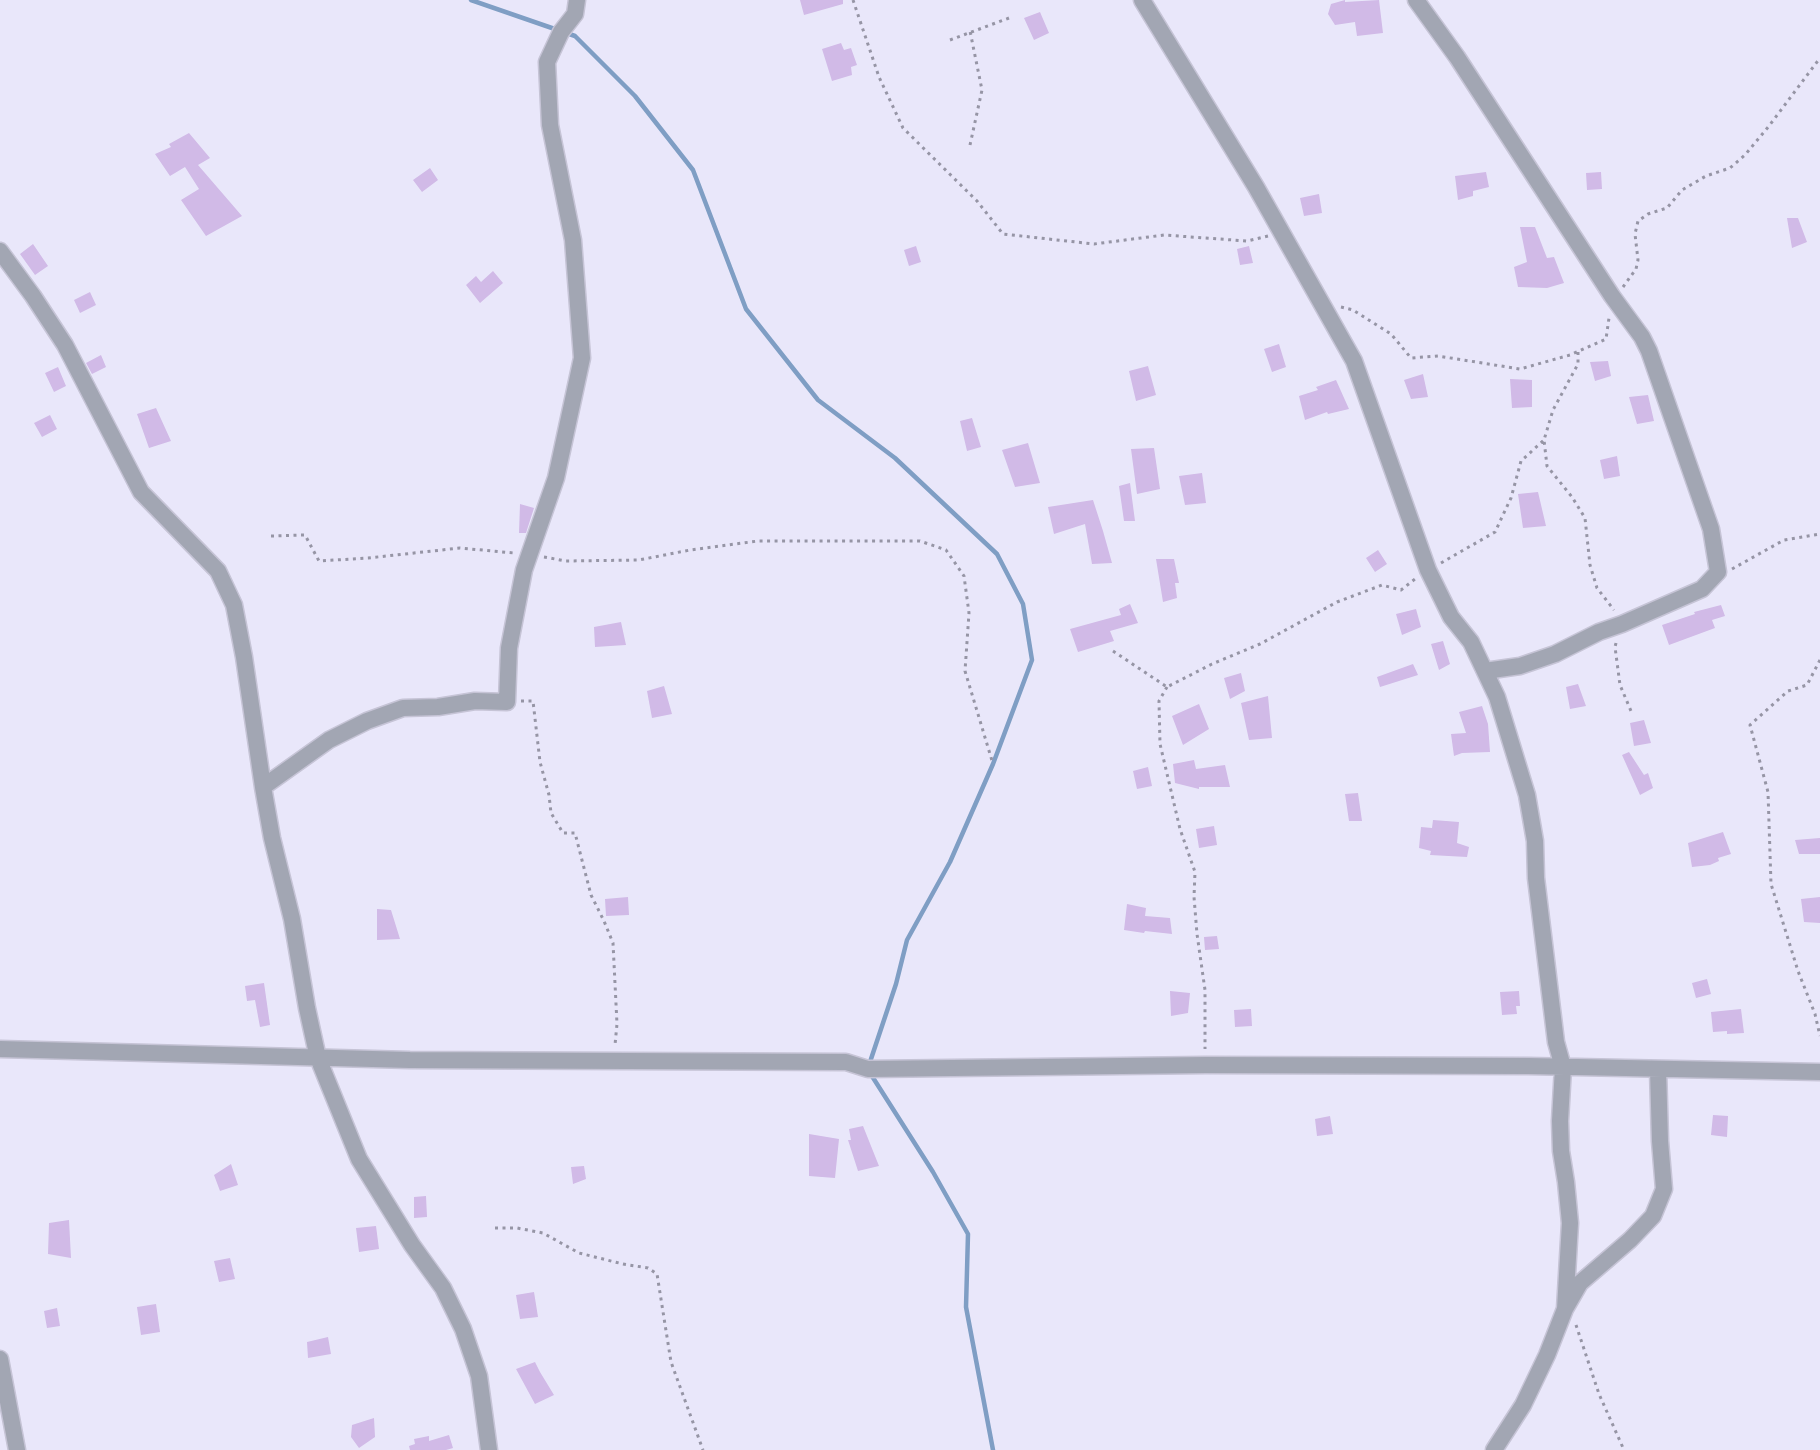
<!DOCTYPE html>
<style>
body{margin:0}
canvas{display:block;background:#e9e7fa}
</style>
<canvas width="1820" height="1450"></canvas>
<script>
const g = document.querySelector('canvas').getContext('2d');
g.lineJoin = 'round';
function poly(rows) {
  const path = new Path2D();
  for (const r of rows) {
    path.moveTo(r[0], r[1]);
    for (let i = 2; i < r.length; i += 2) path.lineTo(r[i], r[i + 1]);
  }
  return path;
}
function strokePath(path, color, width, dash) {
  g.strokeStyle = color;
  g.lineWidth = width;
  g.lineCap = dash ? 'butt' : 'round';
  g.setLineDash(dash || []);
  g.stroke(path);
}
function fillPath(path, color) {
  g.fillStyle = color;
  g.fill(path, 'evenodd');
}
const stream = poly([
 [471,0,575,36,635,96,693,170,746,309,818,400,895,458,997,554,1023,604,1032,660,993,764,950,862,907,940,896,984,869,1065],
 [870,1073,933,1172,968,1234,966,1307,993,1450]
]);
const building = poly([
 [800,0,843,0,843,4,804,15],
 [1345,0,1345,2,1379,0,1383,33,1357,36,1355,22,1335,25,1328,14,1331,4],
 [1040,12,1049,33,1034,40,1024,18],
 [841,43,844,50,851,48,857,65,851,67,852,75,832,81,822,49],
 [189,133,210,158,198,165,242,216,206,236,181,200,199,189,185,167,170,176,155,154,171,147,169,144],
 [430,168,438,180,422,192,413,180],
 [1486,172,1489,187,1473,191,1473,196,1458,200,1455,176],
 [1601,172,1602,189,1587,190,1586,173],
 [1319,194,1322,213,1304,216,1300,198],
 [1787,218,1798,218,1807,242,1792,248],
 [1520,227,1535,227,1547,258,1554,257,1564,283,1547,288,1518,287,1514,267,1527,262],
 [33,244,48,266,35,275,20,254],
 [916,246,921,262,909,266,904,250],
 [1249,246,1253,263,1240,265,1237,249],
 [493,271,503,283,480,303,466,285,476,276,481,282],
 [90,292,96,305,80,313,74,300],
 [1279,344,1286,367,1272,372,1264,349],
 [101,355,106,367,92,374,86,363],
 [1608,361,1611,376,1595,381,1590,362],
 [1148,366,1156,395,1136,401,1129,371],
 [58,367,66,386,54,392,45,373],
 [1423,374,1428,397,1411,399,1404,380],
 [1510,379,1532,380,1532,407,1512,408],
 [1336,380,1349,409,1328,414,1327,412,1305,420,1299,396,1318,390,1316,387],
 [1648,395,1654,421,1637,424,1629,397],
 [156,408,171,441,149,448,137,414],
 [50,415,57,429,42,437,34,423],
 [972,418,981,447,967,451,960,421],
 [1028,443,1040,483,1015,487,1002,450],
 [1154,448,1160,489,1137,494,1131,449],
 [1617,456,1620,476,1604,479,1600,460],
 [1202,473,1206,503,1185,505,1179,476],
 [1130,483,1135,521,1124,521,1119,486],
 [1538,492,1546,526,1523,528,1518,494],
 [1093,500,1103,531,1112,563,1092,564,1085,524,1054,534,1048,507],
 [520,504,534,508,526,533,519,533],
 [1378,550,1387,564,1375,572,1366,558],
 [1156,559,1174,559,1179,583,1175,583,1177,598,1163,602],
 [1130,604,1138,623,1110,631,1114,641,1078,652,1070,629,1121,615,1119,609],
 [1721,605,1725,616,1712,620,1715,628,1669,645,1662,625,1695,614,1694,612],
 [1416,609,1421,627,1402,635,1396,614],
 [621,622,626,645,595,647,594,627],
 [1443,641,1450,664,1439,670,1431,644],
 [1413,664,1418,675,1380,687,1377,677],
 [1241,673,1245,691,1230,699,1224,678],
 [1578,684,1586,706,1570,709,1566,687],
 [664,686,672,714,652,718,647,691],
 [1268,696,1272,738,1249,740,1241,703],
 [1199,704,1209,729,1183,745,1172,716],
 [1482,706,1488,724,1490,752,1462,753,1454,756,1451,734,1466,733,1459,712],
 [1644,720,1651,743,1634,746,1630,723],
 [1629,752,1644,775,1648,773,1653,788,1640,795,1622,755],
 [1194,760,1196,769,1225,765,1230,787,1199,787,1199,789,1175,783,1173,764],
 [1148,767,1152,786,1137,789,1133,771],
 [1358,793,1362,821,1349,821,1345,794],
 [1433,820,1459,822,1457,843,1469,847,1467,857,1430,855,1431,851,1419,848,1421,827,1432,828],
 [1214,826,1217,845,1199,848,1196,829],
 [1723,832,1731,854,1718,858,1719,861,1710,865,1692,867,1688,843],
 [1820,838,1820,854,1799,854,1795,840],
 [628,897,629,915,606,916,605,899],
 [1820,897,1820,923,1804,922,1801,899],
 [1127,904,1146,908,1145,916,1170,918,1172,934,1145,931,1144,933,1124,930],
 [377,909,391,910,400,939,377,940],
 [1217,936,1219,949,1205,950,1204,937],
 [1707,979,1711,994,1696,998,1692,983],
 [264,983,270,1025,260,1027,255,1000,247,1001,245,986],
 [1170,991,1190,993,1188,1013,1171,1016],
 [1519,991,1520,1006,1516,1006,1517,1014,1502,1015,1500,992],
 [1251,1009,1252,1026,1235,1027,1234,1010],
 [1741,1009,1744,1033,1727,1034,1727,1031,1713,1032,1711,1012],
 [1713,1115,1728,1116,1727,1137,1711,1135],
 [1330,1116,1333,1134,1317,1136,1315,1119],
 [863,1126,879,1166,858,1171,848,1140,851,1140,849,1129],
 [809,1134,839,1139,835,1178,809,1176],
 [231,1164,238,1185,220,1191,214,1175],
 [584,1166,586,1179,573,1184,571,1167],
 [426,1196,427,1217,414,1218,414,1197],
 [69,1220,71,1258,48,1254,49,1223],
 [376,1226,379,1249,359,1252,356,1228],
 [230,1258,235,1279,219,1282,214,1261],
 [534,1292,538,1317,520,1319,516,1295],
 [156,1304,160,1332,141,1335,137,1307],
 [57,1308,60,1326,47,1328,44,1311],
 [328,1337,331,1354,308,1358,307,1342],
 [535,1362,540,1372,554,1395,535,1404,516,1369],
 [374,1418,375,1437,359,1448,351,1437,352,1425],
 [449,1435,453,1448,446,1450,410,1450,409,1446,415,1444,414,1439,429,1436,429,1441]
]);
const path = poly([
 [853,0,879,77,903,128,977,201,1003,234,1094,244,1164,235,1247,241,1268,236],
 [950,40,1009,18],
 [970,145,982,90,970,31],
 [1623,287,1636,269,1638,260,1635,234,1638,221,1648,214,1667,208,1682,190,1706,176,1730,168,1745,155,1769,126,1820,58],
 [1341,307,1353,310,1391,334,1411,358,1438,356,1520,369,1570,355,1606,339,1609,318],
 [1578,352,1578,364,1553,410,1544,440,1547,466,1572,497,1585,518,1590,565,1597,588,1614,610],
 [271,536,305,535,319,561,368,558,460,548,514,553],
 [544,557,566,561,639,560,690,550,758,541,920,541,946,550,964,576,969,613,965,671,993,764],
 [1441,563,1495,532,1511,498,1521,461,1544,440],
 [1732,569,1784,540,1820,534],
 [1616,643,1615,647,1620,685,1631,711],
 [1113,651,1167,687,1212,664,1260,644,1337,602,1382,585,1401,590,1415,579],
 [1820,660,1807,685,1788,691,1750,725,1768,792,1771,884,1798,971,1815,1014,1820,1036],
 [1167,687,1159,701,1160,744,1180,829,1195,872,1194,897,1197,934,1205,990,1205,1049],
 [521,701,533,701,540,762,549,795,551,813,563,833,575,833,591,895,604,921,613,943,617,1024,615,1045],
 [495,1228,517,1228,543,1233,579,1253,623,1264,648,1268,657,1274,671,1362,703,1450],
 [1576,1325,1599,1394,1624,1450]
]);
const minor = poly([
 [1142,0,1256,187,1354,361,1428,570,1451,617,1471,642,1497,697,1527,795,1535,841,1536,878,1556,1042,1563,1067,1560,1121,1561,1151,1566,1182,1570,1223,1565,1309],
 [1416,0,1457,57,1612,296,1642,337,1649,351,1711,529,1718,572,1702,589,1622,624,1599,632,1555,654,1520,666,1485,671],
 [0,251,33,296,65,345,141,492,218,571,234,605,244,657,263,787],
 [0,1049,410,1060,846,1062,868,1069,1206,1065,1528,1066,1820,1072],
 [0,1359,17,1450],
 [489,1450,479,1376,463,1329,443,1288,412,1245,359,1159,318,1058,307,1008,292,919,272,838,263,787,329,740,367,721,403,708,438,707,475,701,507,702,509,648,524,570,556,478,582,358,573,240,550,125,547,62,561,32,575,14,577,0],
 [1494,1450,1523,1405,1547,1355,1565,1309,1580,1283,1630,1240,1653,1216,1664,1189,1660,1141,1658,1069]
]);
strokePath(stream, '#7f9ec4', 4.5);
fillPath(building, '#d1bae7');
strokePath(minor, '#c6c4d6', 19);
strokePath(path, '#9695a5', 3, [3, 4.5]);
strokePath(minor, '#a2a6b3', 16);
</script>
